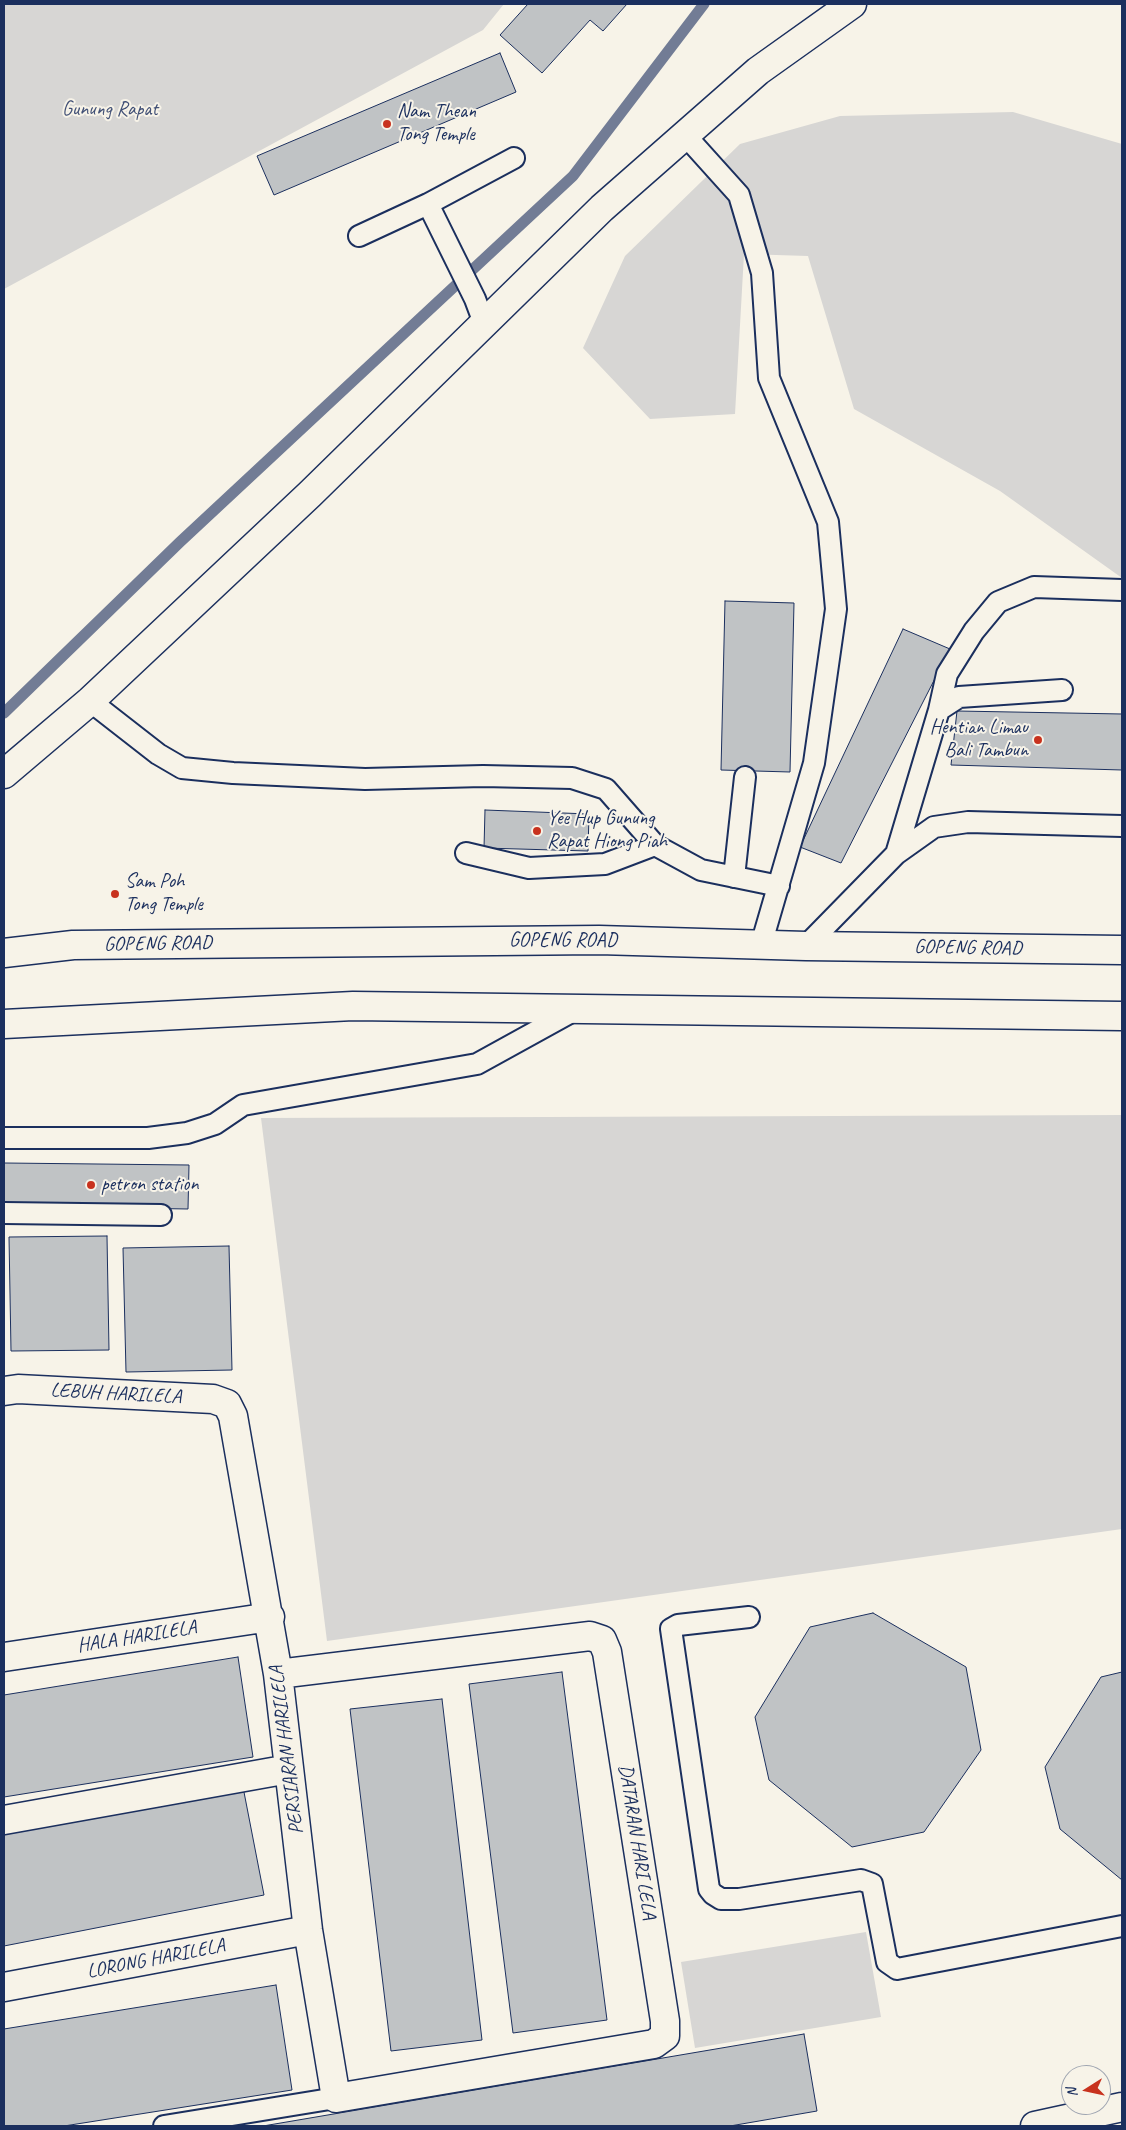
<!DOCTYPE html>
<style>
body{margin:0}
#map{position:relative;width:1126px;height:2130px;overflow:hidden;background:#f7f3e8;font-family:Caveat,sans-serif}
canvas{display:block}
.frame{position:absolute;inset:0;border:5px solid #1b2f5e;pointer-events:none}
.north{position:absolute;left:1061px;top:2065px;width:50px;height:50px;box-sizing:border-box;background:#f7f3e8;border:1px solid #9fa5b1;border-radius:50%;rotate:260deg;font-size:14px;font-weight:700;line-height:20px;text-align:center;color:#1b2f5e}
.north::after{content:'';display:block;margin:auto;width:18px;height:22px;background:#c8321e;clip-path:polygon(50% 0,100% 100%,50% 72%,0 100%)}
</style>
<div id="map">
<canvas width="1126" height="2130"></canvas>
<div class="frame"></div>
<div class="north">N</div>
</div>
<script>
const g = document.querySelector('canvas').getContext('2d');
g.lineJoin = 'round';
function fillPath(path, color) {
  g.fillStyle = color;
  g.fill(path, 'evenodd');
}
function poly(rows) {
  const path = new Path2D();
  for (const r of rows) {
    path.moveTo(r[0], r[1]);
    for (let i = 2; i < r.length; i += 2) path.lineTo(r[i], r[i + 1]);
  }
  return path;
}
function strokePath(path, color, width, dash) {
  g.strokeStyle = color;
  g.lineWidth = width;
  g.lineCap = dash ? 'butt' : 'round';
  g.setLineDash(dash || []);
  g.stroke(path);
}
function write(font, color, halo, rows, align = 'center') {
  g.font = font + ' Caveat,sans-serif';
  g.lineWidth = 4;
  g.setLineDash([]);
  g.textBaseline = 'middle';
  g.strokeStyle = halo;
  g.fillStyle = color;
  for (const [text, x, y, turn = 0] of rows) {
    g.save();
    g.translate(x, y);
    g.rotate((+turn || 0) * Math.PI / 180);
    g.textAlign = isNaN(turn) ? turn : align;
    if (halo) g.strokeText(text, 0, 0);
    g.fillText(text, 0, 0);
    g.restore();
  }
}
const green = poly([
 [4,4,504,4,483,30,4,289],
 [1013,112,1122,144,1122,578,1000,491,854,409,808,256,744,254,735,414,650,419,583,348,625,256,740,144,840,116],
 [1122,1115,1122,1529,327,1641,261,1118],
 [866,1932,881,2017,695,2048,681,1962]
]);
const stream = poly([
 [4,713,180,542,573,176,704,4]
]);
const building = poly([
 [528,4,627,4,603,31,590,20,542,73,500,35,528,4],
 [500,53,516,92,274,195,257,156,500,53],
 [725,601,794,603,790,772,721,770,725,601],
 [903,629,950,649,841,863,800,847,903,629],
 [957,711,1122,714,1122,770,951,765,957,711],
 [485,810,589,814,588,851,484,848,485,810],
 [4,1163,189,1165,188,1209,4,1206,4,1163],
 [107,1236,109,1350,11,1351,9,1237,107,1236],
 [229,1246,232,1370,126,1372,123,1248,229,1246],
 [873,1613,966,1667,981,1750,924,1832,852,1847,769,1780,755,1717,810,1627,873,1613],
 [238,1657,253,1757,4,1797,4,1695,238,1657],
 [562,1672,607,2020,513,2033,469,1684,562,1672],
 [1122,1672,1122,1880,1060,1829,1045,1767,1101,1677,1122,1672],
 [442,1699,482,2040,391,2051,350,1709,442,1699],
 [243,1787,264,1895,4,1946,4,1833,243,1787],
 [276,1985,292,2090,64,2126,4,2126,4,2029,276,1985],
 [804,2034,817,2111,730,2126,263,2126,804,2034]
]);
const lane = poly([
 [685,135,739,195,762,273,769,378,828,522,836,609,814,763,761,945],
 [428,204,514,158],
 [359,236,428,204,475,299,484,323],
 [90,701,158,754,182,768,233,773,365,779,483,776,572,778,606,789,655,845,701,870,779,886],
 [939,710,947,674,974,631,998,602,1034,587,1122,590],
 [466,853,529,868,605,864,655,845],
 [896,854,939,710,959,697,1062,690],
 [734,877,745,777],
 [806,946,896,854,934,827,968,822,1122,826],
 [4,1138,148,1138,187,1133,215,1124,243,1105,477,1064,575,1010],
 [4,1213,161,1215],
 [749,1617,678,1625,671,1629,709,1889,713,1894,721,1899,739,1899,861,1880,872,1884,887,1962,897,1969,1122,1926],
 [164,2126,336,2098]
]);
const street = poly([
 [4,774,90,701,310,494,602,208,758,71,852,4],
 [4,1391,18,1389,213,1399,227,1404,233,1416,278,1674,308,1930,336,2098,654,2044,665,2036,665,2021,607,1652,602,1640,590,1636,278,1674],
 [4,1657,270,1617],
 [4,1820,289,1769],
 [4,1987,308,1930],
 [1035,2126,1122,2107]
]);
const highway = poly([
 [4,953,73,945,599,940,806,946,1122,950],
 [4,1024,353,1006,1122,1016]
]);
const markers = [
 [387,124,5,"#c8321e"],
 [1038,740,5,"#c8321e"],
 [537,831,5,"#c8321e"],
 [115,894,5,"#c8321e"],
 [91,1185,5,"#c8321e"]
];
const parkNames = [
 ["Gunung Rapat",110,110]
];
const poiNames = [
 ["Nam Thean",397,112],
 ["Tong Temple",397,135],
 ["Hentian Limau",1028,728,"right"],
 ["Bali Tambun",1028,751,"right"],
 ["Yee Hup Gunung",547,819],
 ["Rapat Hiong Piah",547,842],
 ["Sam Poh",125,882],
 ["Tong Temple",125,905],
 ["petron station",101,1185]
];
const streetNames = [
 ["GOPENG ROAD",563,941],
 ["GOPENG ROAD",158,944,-1],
 ["GOPENG ROAD",968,948,1],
 ["LEBUH HARILELA",116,1394,3],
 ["HALA HARILELA",137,1637,-9],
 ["PERSIARAN HARILELA",287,1750,-97],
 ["DATARAN HARI LELA",637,1842,81],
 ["LORONG HARILELA",156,1959,-11]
];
fillPath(green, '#d7d6d4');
strokePath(stream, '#727c95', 11);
fillPath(building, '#c0c3c5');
strokePath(building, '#1b2f5e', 1);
strokePath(lane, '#1b2f5e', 24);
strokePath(street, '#1b2f5e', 31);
strokePath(highway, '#1b2f5e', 31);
strokePath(lane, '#f7f3e8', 20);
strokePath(street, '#f7f3e8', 28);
strokePath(highway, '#f7f3e8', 28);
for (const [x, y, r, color] of markers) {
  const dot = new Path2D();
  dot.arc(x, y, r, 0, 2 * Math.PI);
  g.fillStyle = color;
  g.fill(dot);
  strokePath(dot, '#f7f3e8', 2);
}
write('20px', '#415076', '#f7f3e8', parkNames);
write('20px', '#1b2f5e', '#f7f3e8', poiNames, 'left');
write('20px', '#1b2f5e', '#f7f3e8', streetNames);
</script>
